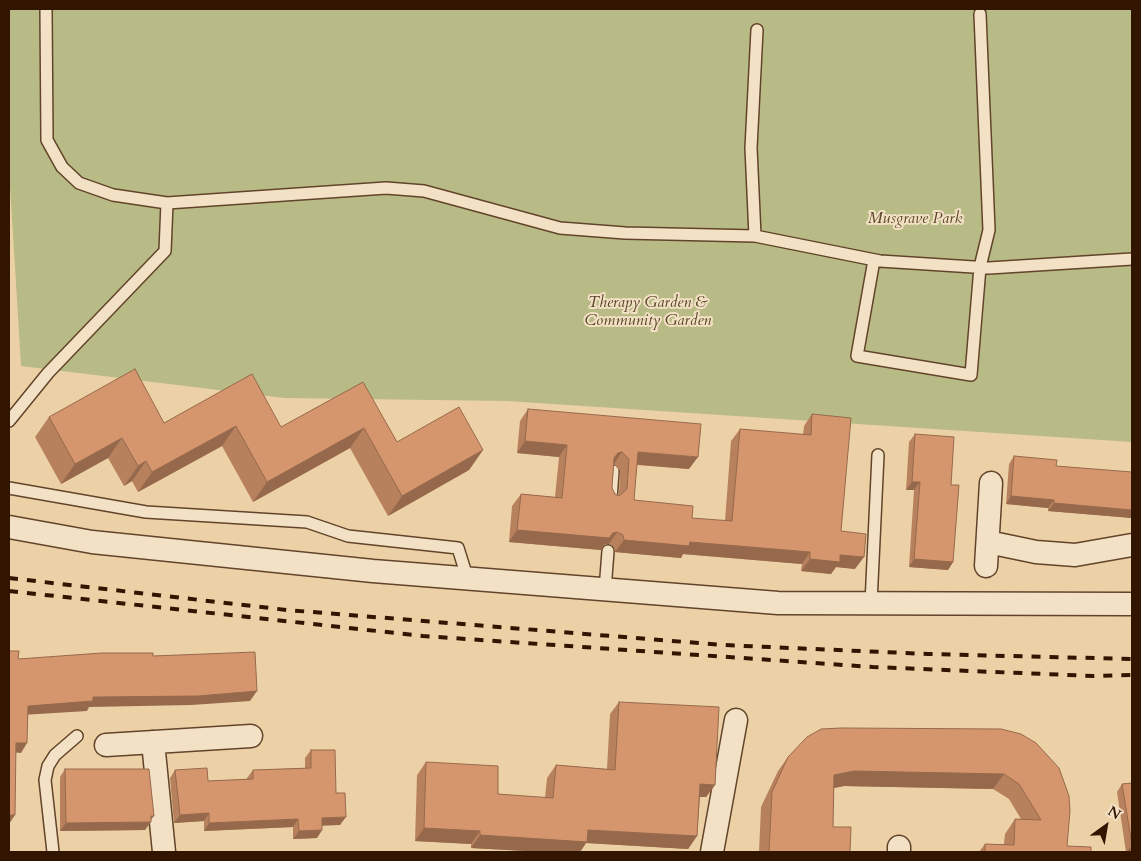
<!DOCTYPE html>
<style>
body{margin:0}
#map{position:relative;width:1141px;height:861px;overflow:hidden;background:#edd1a6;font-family:Cardo,serif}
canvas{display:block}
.frame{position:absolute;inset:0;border:10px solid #321501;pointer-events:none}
.north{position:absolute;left:1081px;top:801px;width:50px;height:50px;-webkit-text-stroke:4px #f3e1c5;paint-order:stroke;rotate:32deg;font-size:14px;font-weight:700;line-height:20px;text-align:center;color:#321501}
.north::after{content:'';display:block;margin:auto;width:18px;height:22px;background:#321501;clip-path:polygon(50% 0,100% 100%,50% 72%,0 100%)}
</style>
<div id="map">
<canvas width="1141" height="861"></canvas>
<div class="frame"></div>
<div class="north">N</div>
</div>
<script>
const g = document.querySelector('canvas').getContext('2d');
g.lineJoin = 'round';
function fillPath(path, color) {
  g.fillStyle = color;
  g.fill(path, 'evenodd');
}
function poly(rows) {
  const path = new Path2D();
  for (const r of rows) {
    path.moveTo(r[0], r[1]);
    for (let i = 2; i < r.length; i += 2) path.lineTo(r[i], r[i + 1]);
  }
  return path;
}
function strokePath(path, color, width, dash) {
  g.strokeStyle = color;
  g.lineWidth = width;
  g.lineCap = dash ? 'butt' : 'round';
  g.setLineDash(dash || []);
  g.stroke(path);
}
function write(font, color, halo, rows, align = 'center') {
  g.font = font + ' Cardo,serif';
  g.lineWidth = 4;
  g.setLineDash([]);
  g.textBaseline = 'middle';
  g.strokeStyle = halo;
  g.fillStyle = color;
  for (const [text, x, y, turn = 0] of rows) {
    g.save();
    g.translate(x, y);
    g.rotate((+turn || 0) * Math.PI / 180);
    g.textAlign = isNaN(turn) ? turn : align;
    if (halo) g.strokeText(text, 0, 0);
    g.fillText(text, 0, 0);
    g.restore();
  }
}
const green = poly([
 [9,9,1132,9,1132,442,507,401,284,398,21,366,9,169]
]);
const service = poly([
 [46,9,47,140,62,167,79,183,113,195,167,203,386,188,424,191,560,228,625,233,755,236,880,261,989,268,1132,259],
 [755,236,751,148,757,30],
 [874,260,857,356,971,375,980,267,989,230,980,14],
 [9,421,48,373,165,251,167,203],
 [9,488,146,512,307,522,348,536,458,548,468,580],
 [611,500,613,471],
 [605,590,608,551],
 [871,603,878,455],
 [53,852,45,780,48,766,55,755,77,736]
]);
const minor = poly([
 [9,527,92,542,373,571,778,603,1132,604],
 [988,542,1036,552,1075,555,1132,545],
 [986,566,991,483],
 [153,742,164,852],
 [106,745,251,736],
 [712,852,736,720],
 [899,852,899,847]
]);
const rail = poly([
 [9,578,287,610,723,645,928,654,1132,659],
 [9,591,423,636,873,667,1093,676,1132,675]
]);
const wall = poly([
 [363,382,397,442,483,450,469,470,388,516,350,448,253,502,222,446,138,492,132,481,124,486,108,458,61,484,35,437,49,417,164,423,281,427],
 [528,409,689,469,637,465,634,500,692,518,725,521,731,441,740,429,803,435,804,426,812,414,841,531,855,569,836,567,831,574,801,571,802,564,683,554,681,558,615,552,614,547,609,544,605,544,601,550,509,542,512,506,521,494,555,497,559,457,517,453,520,421],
 [614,464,620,471,619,495,615,494,612,488],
 [915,434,951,485,953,562,948,570,909,567,914,490,906,490,909,442],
 [1014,456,1056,466,1132,518,1048,511,1048,508,1006,504,1009,464],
 [619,702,715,785,706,797,700,797,697,836,688,849,586,843,580,852,544,852,471,848,471,844,415,841,417,775,426,762,498,794,545,798,547,778,556,765,607,769,610,714],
 [1001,729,1067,846,1091,852,979,852,985,844,1004,844,1005,834,1015,819,1021,819,1009,799,993,789,844,786,834,788,833,827,850,852,759,852,761,807,778,771,788,757],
 [311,750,336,793,340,825,322,825,322,830,317,838,293,839,293,827,204,831,204,821,174,823,170,778,175,770,208,781,247,779,247,778,253,770,305,768,305,758],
 [65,769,151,820,145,830,60,831,60,777],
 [1132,783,1132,852,1126,852,1117,792,1122,784]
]);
const shadedWall = poly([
 [236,426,222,446,138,492,152,472],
 [364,428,350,448,253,502,267,482],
 [122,438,108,458,61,484,75,464],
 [525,441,567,445,559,457,517,453],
 [483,450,469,470,388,516,402,496],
 [622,452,614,464,609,465,618,453],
 [638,452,698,457,689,469,630,464],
 [146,461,132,481,124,486,138,466],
 [912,482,920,482,914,490,906,490],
 [1011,496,1054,500,1048,508,1006,504],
 [1054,503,1132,510,1132,518,1048,511],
 [517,530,613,533,617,532,609,544,605,544,601,550,509,542],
 [624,540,690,542,810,552,802,564,683,554,681,558,615,552],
 [840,555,864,557,855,569,836,567,831,574,801,571,810,559],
 [914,559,953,562,948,570,909,567],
 [257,691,250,701,191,705,89,707,87,711,22,715,28,706,93,697],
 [16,743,27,743,21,753,10,752],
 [854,771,1004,774,993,789,844,786,824,790,834,775],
 [700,784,715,785,706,797,691,797],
 [209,813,204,821,174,823,180,815],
 [9,815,15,815,9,824],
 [154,816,149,822,151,822,145,830,60,831,66,823],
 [346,817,340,825,316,826,322,818],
 [298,819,293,827,204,831,209,823],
 [424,828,480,831,471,844,415,841],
 [322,830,317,838,293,839,299,831],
 [588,830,697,836,688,849,586,843,580,852,544,852,471,848,480,835],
 [1132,845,1132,852,1127,852]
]);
const building = poly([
 [135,369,164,423,252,374,281,427,363,382,397,442,459,407,483,450,402,496,364,428,267,482,236,426,152,472,146,461,138,466,122,438,75,464,49,417,135,369],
 [528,409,701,424,698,457,638,452,634,500,693,506,692,518,732,521,740,429,811,435,812,414,851,418,841,531,866,534,864,557,840,555,840,562,810,559,810,552,690,542,689,546,624,540,623,535,617,532,613,533,609,538,517,530,521,494,562,498,567,445,525,441,528,409],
 [622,452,629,459,627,489,619,496,615,494,612,488,614,458,618,453,622,452],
 [915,434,954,437,951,485,959,485,953,562,914,559,920,482,912,482,915,434],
 [1014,456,1057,460,1056,466,1132,472,1132,510,1054,503,1054,500,1011,496,1014,456],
 [9,651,19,651,18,659,102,653,153,653,153,656,255,652,257,691,198,696,93,697,93,701,28,706,27,743,16,743,15,815,9,815,9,651],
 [619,702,719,707,715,785,700,784,697,836,588,830,587,842,480,835,480,831,424,828,426,762,498,766,498,794,553,798,556,765,615,770,619,702],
 [842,728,1001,729,1021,734,1036,743,1059,768,1069,796,1070,811,1067,846,1091,847,1091,852,985,852,985,844,1014,845,1015,819,1041,820,1019,784,1004,774,854,771,834,775,833,827,851,827,850,852,769,852,772,792,788,757,807,737,821,729,842,728],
 [311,750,335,750,336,793,345,793,346,817,322,818,322,830,299,831,298,819,209,823,209,813,180,815,175,770,207,768,208,781,253,779,253,770,311,768,311,750],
 [65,769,149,769,154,816,151,816,151,822,66,823,65,769],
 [1132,783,1132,845,1122,784,1132,783]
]);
const parkNames = [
 ["Musgrave Park",915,219],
 ["Therapy Garden &",648,303],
 ["Community Garden",648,321]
];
fillPath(green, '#b9bb86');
strokePath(service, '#61442a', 14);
strokePath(minor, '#61442a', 25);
strokePath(service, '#f3e1c5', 11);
strokePath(minor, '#f3e1c5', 22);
strokePath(rail, '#321501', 4, [9, 9]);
fillPath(wall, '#b8815e');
fillPath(shadedWall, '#96694c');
fillPath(building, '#d6966d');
strokePath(building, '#96694c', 1);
write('italic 16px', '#5a4729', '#f3e1c5', parkNames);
</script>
